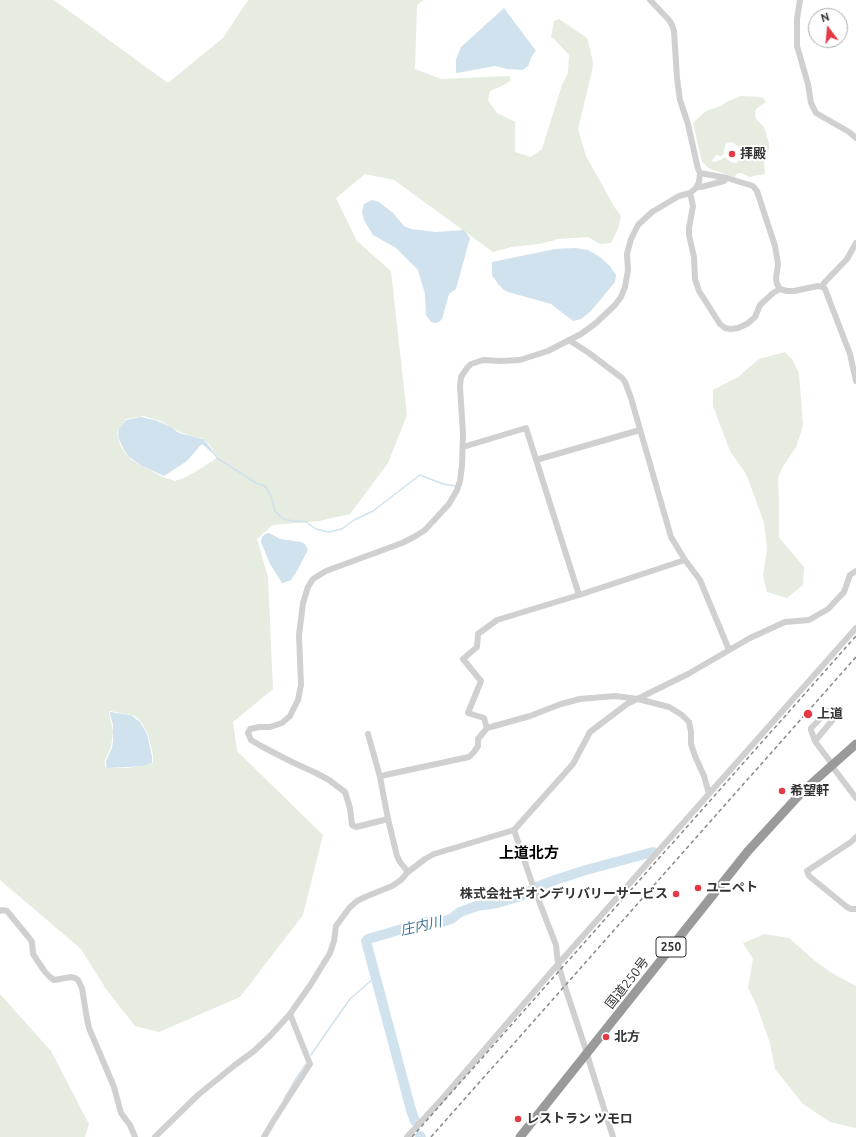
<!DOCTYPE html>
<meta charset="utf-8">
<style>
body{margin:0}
#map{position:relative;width:856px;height:1137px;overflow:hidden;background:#fff;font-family:Ubuntu,sans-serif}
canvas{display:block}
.north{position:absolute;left:808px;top:8px;width:40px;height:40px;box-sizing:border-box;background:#fff;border:1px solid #adadad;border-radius:50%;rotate:344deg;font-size:11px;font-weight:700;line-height:16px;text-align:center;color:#333}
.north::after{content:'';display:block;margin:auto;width:14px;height:18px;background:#e63946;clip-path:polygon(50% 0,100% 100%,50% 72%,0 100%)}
</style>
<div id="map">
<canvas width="856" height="1137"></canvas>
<div class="north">N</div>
</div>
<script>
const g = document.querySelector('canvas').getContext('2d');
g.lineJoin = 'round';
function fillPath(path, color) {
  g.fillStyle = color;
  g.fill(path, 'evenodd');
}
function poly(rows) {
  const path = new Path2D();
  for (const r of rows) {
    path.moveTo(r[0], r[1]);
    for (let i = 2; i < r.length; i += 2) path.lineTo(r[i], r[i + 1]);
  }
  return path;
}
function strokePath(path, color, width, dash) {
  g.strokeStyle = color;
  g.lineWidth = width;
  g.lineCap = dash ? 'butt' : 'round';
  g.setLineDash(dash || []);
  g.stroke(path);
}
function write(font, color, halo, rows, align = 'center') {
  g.font = font + ' Ubuntu,"Noto Sans JP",sans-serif';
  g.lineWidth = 4;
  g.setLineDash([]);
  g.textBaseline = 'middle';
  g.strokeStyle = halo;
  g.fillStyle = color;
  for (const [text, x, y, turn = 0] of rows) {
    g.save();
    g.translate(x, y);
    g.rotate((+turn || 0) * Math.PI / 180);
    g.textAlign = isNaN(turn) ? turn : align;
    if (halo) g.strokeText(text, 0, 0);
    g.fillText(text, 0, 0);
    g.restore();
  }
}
const green = poly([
 [0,0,54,0,168,83,223,38,248,0,424,0,417,5,415,69,441,79,509,76,511,80,504,85,490,91,488,100,497,113,515,122,515,152,531,157,542,149,562,85,568,73,569,55,555,40,551,37,554,21,559,19,587,38,591,53,593,64,592,71,578,129,586,156,615,208,621,216,618,229,611,243,600,244,588,237,559,239,539,244,511,247,493,252,394,180,365,174,336,198,357,241,391,271,407,415,388,463,350,514,319,521,273,525,257,539,268,577,273,689,233,722,237,751,323,835,303,915,240,997,159,1032,135,1026,106,989,81,949,0,880],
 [144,416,160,421,180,432,195,437,202,438,208,443,218,457,205,466,186,477,175,481,161,476,148,469,142,466,132,460,125,453,121,447,117,434,119,429,126,419],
 [110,711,132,715,136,717,141,722,148,734,153,755,153,763,143,766,127,768,107,768,105,766,105,760,111,747,113,732,112,726,109,713],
 [741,96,760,97,764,99,766,102,756,109,755,115,756,119,764,127,769,143,769,149,764,161,765,174,749,177,742,173,738,173,734,177,710,169,702,162,693,123,706,111,721,106,728,101],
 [732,142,738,146,741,150,742,156,737,163,731,162,724,157,721,160,713,162,712,161,716,155,721,156,723,155,725,145,727,143],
 [785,352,792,359,799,373,803,426,796,447,782,468,778,478,779,502,779,537,804,567,803,585,787,598,767,592,763,576,767,548,764,523,754,495,746,474,730,451,713,406,713,390,738,377,759,359],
 [765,934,789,938,814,960,832,973,856,986,856,1128,830,1122,803,1104,775,1069,770,1043,756,1004,748,988,753,959,743,943],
 [0,994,51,1051,89,1124,85,1137,0,1137]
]);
const water = poly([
 [504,8,536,51,532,56,528,66,523,70,507,69,495,66,457,73,456,72,456,59,461,47],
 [372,200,379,202,393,213,404,226,411,229,436,232,464,230,470,238,456,289,449,294,442,319,439,322,435,323,431,322,426,315,425,294,418,270,396,248,373,235,364,220,362,212,364,204],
 [575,248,588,250,600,257,610,266,616,275,615,282,601,299,590,312,581,319,573,321,551,304,508,292,504,290,498,284,492,275,492,262,555,249],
 [141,417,155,420,171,427,179,433,203,439,207,443,217,457,202,444,199,447,187,461,164,476,142,466,128,456,124,450,119,439,118,435,119,429,126,420],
 [269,533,280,539,301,542,305,544,308,550,297,571,291,580,283,583,282,583,270,564,261,542,262,537,265,534],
 [110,712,131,715,140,722,147,734,152,756,152,763,143,766,128,767,107,768,106,765,106,761,112,748,113,741,113,725,110,714]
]);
const stream = poly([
 [213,452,218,459,225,463,256,483,265,486,271,496,275,511,282,518,287,520,306,522,316,529,328,532,342,529,354,520,373,511,420,475,443,484,456,486],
 [311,1055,326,1033,350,999,375,977],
 [284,1099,297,1077,306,1064]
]);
const river = poly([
 [415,1121,411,1110,366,941,368,939,426,922,439,923,451,919,460,912,477,906,497,903,521,896,537,887,555,880,586,870,653,852],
 [420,1136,421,1137]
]);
const minor = poly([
 [800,0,797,19,797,46,808,84,811,103,816,113,849,132,856,138],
 [700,173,727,178,753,186,757,191,775,246,778,264,776,278,777,284,780,289,787,291,794,291,818,286,823,287,825,289,850,354,856,381],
 [697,186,701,187,724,181,727,178],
 [690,193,693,206,689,228,689,235,694,257,695,279,699,291,720,324,725,328,731,329,738,328,747,324,755,317,760,305,773,293,780,289],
 [823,287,824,283,847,259,856,243],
 [569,340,589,353,622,378,625,382,631,398,671,537,685,560,700,580,729,650],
 [463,447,526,428,579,595],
 [536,460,640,430],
 [487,728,484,718,468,713,481,681,463,659,477,647,478,634,497,620,579,595,685,560],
 [368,734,380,777,388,819,397,856,400,862,408,872],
 [815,741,836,716,837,715,834,710,828,711,811,728,811,730,815,741,817,744,829,760,831,765,856,798],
 [380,777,385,775,469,757,474,752,478,746,478,739,487,728,530,716,561,704,580,699,615,696,638,699,669,707,682,715,689,722,691,732,691,744,695,756,704,776,709,794],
 [388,819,356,827,352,825,350,808,345,792,329,780,316,773,292,762,261,746,251,740,248,733,250,729,259,727,270,727,282,723,290,716,298,700,301,685,299,635,303,603,308,587,313,579,326,571,402,543,414,537,425,530,449,504,457,490,460,481,462,466,463,434,460,387,461,377,467,368,471,364,483,360,501,361,520,360,548,351,581,334,596,323,615,305,621,297,625,287,628,270,627,254,631,239,638,225,652,212,679,196,690,193,696,188,699,182,700,173,698,169,688,124,680,100,677,78,674,31,672,25,669,20,650,0],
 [514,830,532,883,556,945,558,964,566,990,587,1053,590,1064,613,1137],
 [856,837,851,842,807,871,809,876,847,907,851,909,856,909],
 [0,911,2,910,7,911,30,939,32,942,33,954,45,972,50,977,54,980,71,977,75,978,78,980,82,988,87,1019,89,1028,114,1087,121,1113,130,1125,135,1137],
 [155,1137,198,1095,235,1065,254,1051,271,1035,290,1014,311,984,330,953,334,941,336,926,350,907,357,901,365,897,392,886,401,880,408,872,425,859,434,854,514,830,573,764,590,732,627,704,688,674,750,638,785,622,809,620,828,609,844,592,850,575,856,571],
 [264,1137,274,1120,310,1064,290,1014],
 [407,1137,442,1099,552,971,856,628]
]);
const highway = poly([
 [520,1137,748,851,803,791,856,744]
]);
const rail = poly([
 [412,1137,856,636],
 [431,1137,856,657]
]);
const markers = [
 [732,154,4,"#e63946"],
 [808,714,5,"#e63946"],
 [782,791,4,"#e63946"],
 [698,888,4,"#e63946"],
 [676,894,4,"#e63946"],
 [606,1037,4,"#e63946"],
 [518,1119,4,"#e63946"]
];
const shields = [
 [671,947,30]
];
const shieldNames = [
 ["250",671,947]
];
const poiNames = [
 ["拝殿",740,154],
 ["上道",817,714],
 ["希望軒",790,791],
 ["ユニペト",706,888],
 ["株式会社ギオンデリバリーサービス",668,894,"right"],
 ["北方",614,1037],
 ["レストラン ツモロ",526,1119]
];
const streetNames = [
 ["国道250号",627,983,-52]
];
const waterNames = [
 ["庄内川",421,926,-13]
];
const quarterNames = [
 ["上道北方",529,853]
];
fillPath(green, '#e6ecdf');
fillPath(water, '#cfe2ee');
strokePath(stream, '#cfe2ee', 1.5);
strokePath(river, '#cfe2ee', 10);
strokePath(minor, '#d0d0d0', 6);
strokePath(highway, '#9a9a9a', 9);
strokePath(rail, '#888', 1.5, [4, 3]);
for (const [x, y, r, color] of markers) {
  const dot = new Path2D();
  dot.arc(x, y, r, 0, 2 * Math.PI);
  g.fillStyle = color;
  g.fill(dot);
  strokePath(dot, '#fff', 1.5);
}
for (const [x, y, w] of shields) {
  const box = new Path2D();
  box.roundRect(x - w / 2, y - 10, w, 20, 3);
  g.fillStyle = '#fff';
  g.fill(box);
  strokePath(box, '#333', 1);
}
write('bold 12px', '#333', null, shieldNames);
write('bold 13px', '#333', '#fff', poiNames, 'left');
write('13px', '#333', '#fff', streetNames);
write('italic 14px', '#3f7597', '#fff', waterNames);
write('bold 15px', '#000', '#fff', quarterNames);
</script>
